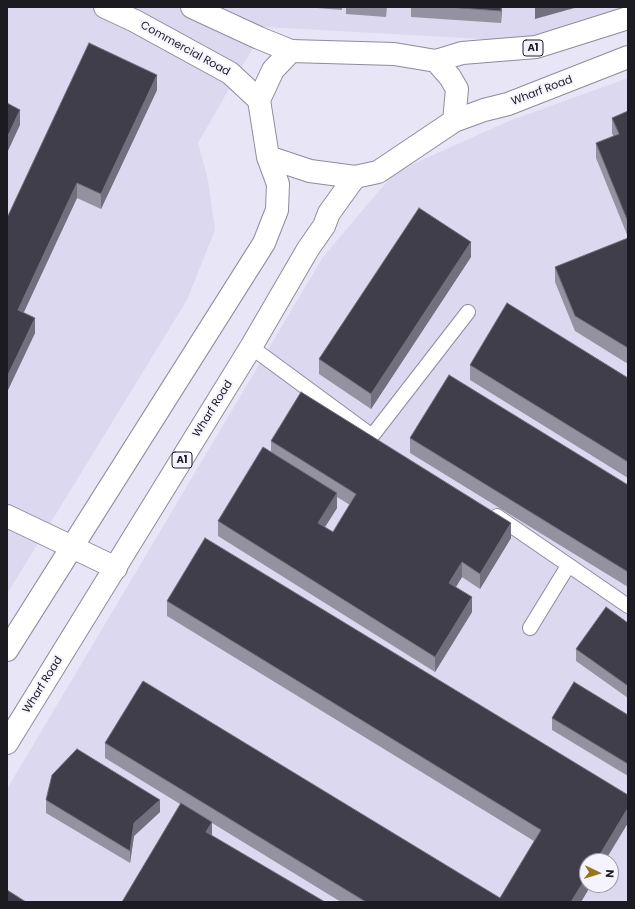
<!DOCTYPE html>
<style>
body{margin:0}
#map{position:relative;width:635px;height:909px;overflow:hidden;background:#e8e6f6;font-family:Poppins,sans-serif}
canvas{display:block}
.frame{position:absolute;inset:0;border:8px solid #1c1b21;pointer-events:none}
.north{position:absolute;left:579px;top:853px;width:40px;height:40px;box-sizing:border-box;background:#f5f4fe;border:1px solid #9e9da6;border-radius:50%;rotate:94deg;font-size:11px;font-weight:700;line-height:16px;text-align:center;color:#1c1b21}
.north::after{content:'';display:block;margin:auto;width:14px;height:18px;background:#95751d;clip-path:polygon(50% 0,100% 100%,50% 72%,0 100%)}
</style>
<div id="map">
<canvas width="635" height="909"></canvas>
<div class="frame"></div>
<div class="north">N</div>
</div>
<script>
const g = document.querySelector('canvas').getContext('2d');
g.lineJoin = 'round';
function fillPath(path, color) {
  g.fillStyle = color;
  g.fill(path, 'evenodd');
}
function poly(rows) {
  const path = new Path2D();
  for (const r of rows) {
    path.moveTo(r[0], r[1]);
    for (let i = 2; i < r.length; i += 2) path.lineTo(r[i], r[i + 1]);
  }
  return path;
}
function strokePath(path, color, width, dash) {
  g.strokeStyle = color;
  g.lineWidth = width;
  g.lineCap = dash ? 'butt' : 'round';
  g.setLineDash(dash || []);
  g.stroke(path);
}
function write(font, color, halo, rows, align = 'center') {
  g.font = font + ' Poppins,sans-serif';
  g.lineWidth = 4;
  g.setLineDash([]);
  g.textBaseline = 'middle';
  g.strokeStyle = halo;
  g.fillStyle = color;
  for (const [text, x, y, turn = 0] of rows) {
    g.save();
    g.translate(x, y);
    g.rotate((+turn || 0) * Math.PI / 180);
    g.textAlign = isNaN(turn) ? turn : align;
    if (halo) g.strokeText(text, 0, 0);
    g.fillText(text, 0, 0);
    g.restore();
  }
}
const built = poly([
 [7,7,623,7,536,42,265,27,198,143,208,180,215,230,187,300,7,594],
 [628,78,628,902,7,902,7,789,323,257,395,172,509,121],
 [587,861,611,861,611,885,587,885]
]);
const lane = poly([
 [251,347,372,436,468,312],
 [497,516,628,606],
 [530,628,568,566]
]);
const street = poly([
 [7,516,116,568]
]);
const secondary = poly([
 [105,7,135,21,230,73,259,100],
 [192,7,259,38,291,51]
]);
const primary = poly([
 [291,51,394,54,436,61,450,77,457,89,454,121,378,172,355,177,310,171,268,157,259,100,273,70,291,51],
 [436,61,462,53,536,47,628,18],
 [454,121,484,110,508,104,628,57],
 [7,650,264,243,277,210,278,184,268,157],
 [7,743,251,347,308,249,324,226,329,213,355,177]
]);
const wall = poly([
 [304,7,342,7,342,10],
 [346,7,387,7,386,17,346,14],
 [411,7,502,7,501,23,411,17],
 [157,90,101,209,77,198,23,313,35,333,7,392,7,218],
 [628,111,628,237,596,158,596,143,613,136,612,133,612,118],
 [628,238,628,364,575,331,555,282,555,267],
 [471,257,371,409,319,374,319,359],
 [470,365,628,378,628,478,470,380],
 [410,438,628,485,628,587,410,453],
 [271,441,511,538,480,589,462,577,456,587,472,612,435,672,218,536,218,521,271,452],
 [337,497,350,505,333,532,325,527,337,508],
 [167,601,628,795,591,885,581,902,341,902,212,823,122,902,180,804,105,758,105,743,500,898,534,841,167,616],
 [628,623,628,698,576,661,576,649],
 [628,715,628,776,552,730,552,718],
 [46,800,160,812,134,836,130,863,46,813]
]);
const shadedWall = poly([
 [501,7,502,7,501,23],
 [535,7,578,7,535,19],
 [157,75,157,90,101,209,101,194],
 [20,110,20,125,7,153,7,138],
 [77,183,77,198,18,325,18,310],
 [471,242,471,257,371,409,371,394],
 [35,318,35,333,7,392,7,377],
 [337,493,337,508,318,538,318,523],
 [511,523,511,538,480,589,480,574],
 [462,562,462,577,449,598,449,583],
 [472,597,472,612,435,672,435,657],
 [160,800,160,812,134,836,130,863,130,851,134,823],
 [628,808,628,823,605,861,596,861],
 [212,822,212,837,206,832],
 [587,876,587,885,591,885,581,902,571,902]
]);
const building = poly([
 [447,7,501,7,501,11,447,7],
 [89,43,157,75,101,194,77,183,18,310,35,318,7,377,7,218,89,43],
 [7,103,20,110,7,138,7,103],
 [628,111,628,222,596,143,619,134,612,118,628,111],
 [419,208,471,242,371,394,319,359,419,208],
 [628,238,628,348,575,316,555,267,628,238],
 [507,303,628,378,628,462,470,365,507,303],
 [449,375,628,485,628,572,410,438,449,375],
 [301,392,511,523,480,574,462,562,449,583,472,597,435,657,218,521,263,447,337,493,318,523,333,532,356,494,271,441,301,392],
 [205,538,628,795,628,808,596,861,587,861,587,876,571,902,366,902,105,743,143,681,500,898,541,830,167,601,205,538],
 [606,607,628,623,628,686,576,649,606,607],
 [574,682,628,715,628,764,552,718,574,682],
 [77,749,160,800,134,823,130,851,46,800,52,775,77,749],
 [181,803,212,822,206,832,325,902,122,902,181,803],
 [7,890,26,902,7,902,7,890]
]);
const shields = [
 [533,48,20],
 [182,460,20]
];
const shieldNames = [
 ["A1",533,48],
 ["A1",182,460]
];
const streetNames = [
 ["Commercial Road",185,49,29],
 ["Wharf Road",542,91,-21],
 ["Wharf Road",213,409,-58],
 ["Wharf Road",43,685,-58]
];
fillPath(built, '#dcd8f0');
strokePath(lane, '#8e8c9b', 16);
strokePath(street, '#8e8c9b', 24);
strokePath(secondary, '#8e8c9b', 24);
strokePath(primary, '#8e8c9b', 24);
strokePath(lane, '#fff', 14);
strokePath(street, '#fff', 22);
strokePath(secondary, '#fff', 22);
strokePath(primary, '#fff', 22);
fillPath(wall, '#9492a0');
fillPath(shadedWall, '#72707e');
fillPath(building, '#403e4b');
strokePath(building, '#72707e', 1);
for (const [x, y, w] of shields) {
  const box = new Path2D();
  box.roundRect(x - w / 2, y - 8, w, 16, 3);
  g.fillStyle = '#f5f4fe';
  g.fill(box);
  strokePath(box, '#1c1b21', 1);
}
write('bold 10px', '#1c1b21', null, shieldNames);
write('11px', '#1c1b21', '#f5f4fe', streetNames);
</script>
